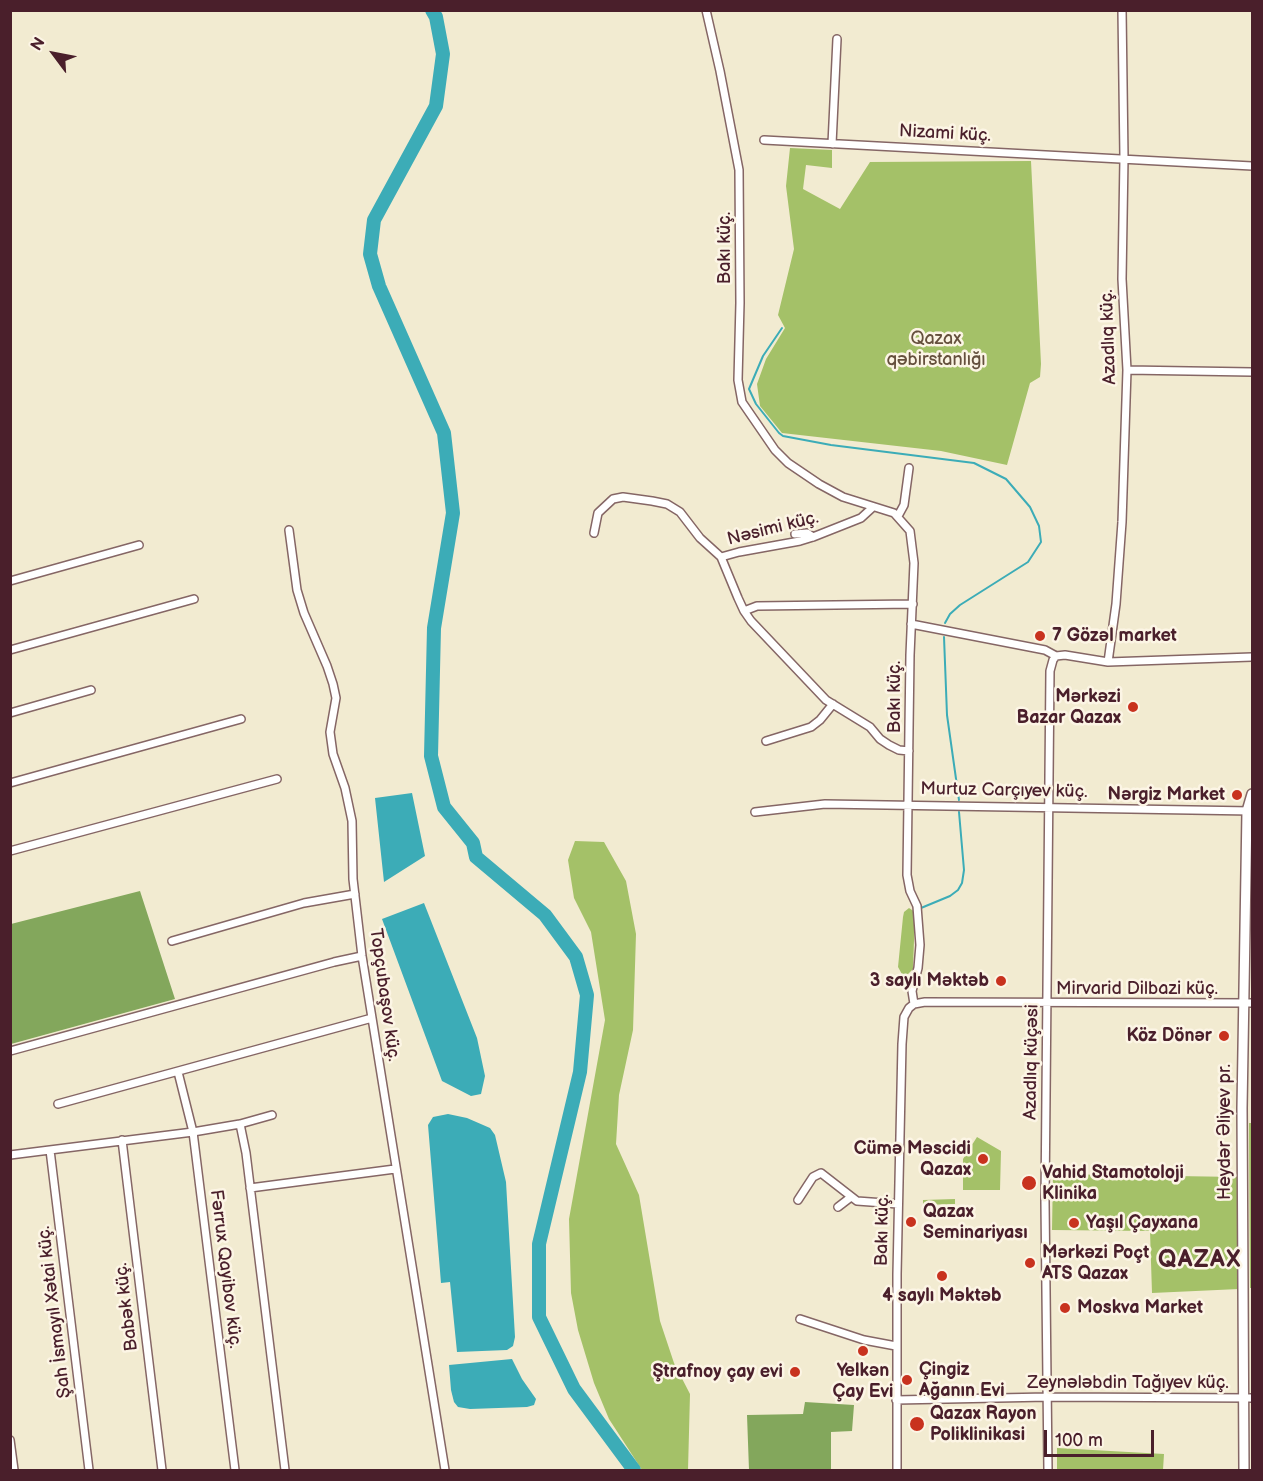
<!DOCTYPE html>
<meta charset="utf-8">
<style>
body{margin:0}
#map{position:relative;width:1263px;height:1481px;overflow:hidden;background:#f2ebd1;font-family:"Balsamiq Sans",sans-serif}
canvas{display:block}
.frame{position:absolute;inset:0;border:12px solid #4a1f2b;pointer-events:none}
.north{position:absolute;left:24px;top:24px;width:60px;height:60px;-webkit-text-stroke:4px #fcf5e5;paint-order:stroke;rotate:302deg;font-size:16px;font-weight:700;line-height:24px;text-align:center;color:#4a1f2b}
.north::after{content:'';display:block;margin:auto;width:21px;height:27px;background:#4a1f2b;clip-path:polygon(50% 0,100% 100%,50% 72%,0 100%)}
.scale{position:absolute;left:1044px;top:1430px;width:110px;height:27px;box-sizing:border-box;border:3px solid #4a1f2b;border-top:0;padding-left:8px;font-size:18px;line-height:21px;white-space:nowrap;color:#4a1f2b;-webkit-text-stroke:4px #fcf5e5;paint-order:stroke}
</style>
<div id="map">
<canvas width="1263" height="1481"></canvas>
<div class="frame"></div>
<div class="north">N</div>
<div class="scale">100 m</div>
</div>
<script>
const g = document.querySelector('canvas').getContext('2d');
g.lineJoin = 'round';
function fillPath(path, color) {
  g.fillStyle = color;
  g.fill(path, 'evenodd');
}
function poly(rows) {
  const path = new Path2D();
  for (const r of rows) {
    path.moveTo(r[0], r[1]);
    for (let i = 2; i < r.length; i += 2) path.lineTo(r[i], r[i + 1]);
  }
  return path;
}
function strokePath(path, color, width, dash) {
  g.strokeStyle = color;
  g.lineWidth = width;
  g.lineCap = dash ? 'butt' : 'round';
  g.setLineDash(dash || []);
  g.stroke(path);
}
function write(font, color, halo, rows, align = 'center') {
  g.font = font + ' "Balsamiq Sans",sans-serif';
  g.lineWidth = 5;
  g.setLineDash([]);
  g.textBaseline = 'middle';
  g.strokeStyle = halo;
  g.fillStyle = color;
  for (const [text, x, y, turn = 0] of rows) {
    g.save();
    g.translate(x, y);
    g.rotate((+turn || 0) * Math.PI / 180);
    g.textAlign = isNaN(turn) ? turn : align;
    if (halo) g.strokeText(text, 0, 0);
    g.fillText(text, 0, 0);
    g.restore();
  }
}
const green = poly([
 [790,148,832,150,832,168,806,165,803,189,840,209,870,162,1031,161,1041,364,1040,377,1030,383,1007,465,941,451,782,433,760,406,757,384,766,359,785,328,778,315,794,249,786,186],
 [575,841,604,842,626,881,636,934,633,1030,619,1095,616,1144,639,1195,660,1321,674,1363,690,1394,688,1470,642,1470,609,1419,594,1383,578,1330,571,1293,569,1219,605,1020,591,932,574,898,568,860],
 [909,908,915,912,913,969,907,975,903,976,898,967,903,917,904,912],
 [1249,1123,1252,1123,1252,1288,1250,1288],
 [977,1137,1001,1151,1000,1190,963,1190,963,1159],
 [1053,1174,1237,1177,1239,1289,1152,1293,1150,1231,1052,1230],
 [955,1199,955,1204,923,1205,923,1200],
 [1057,1448,1164,1454,1163,1470,1057,1470]
]);
const forest = poly([
 [140,891,175,999,11,1044,11,924],
 [805,1402,854,1405,852,1431,831,1432,831,1470,749,1470,747,1415,803,1414]
]);
const water = poly([
 [412,793,425,856,384,882,375,798],
 [424,903,477,1038,485,1076,481,1094,471,1096,442,1081,382,919],
 [448,1114,467,1118,490,1128,495,1135,506,1182,515,1337,513,1346,507,1350,457,1352,450,1282,441,1283,428,1125,433,1117],
 [512,1359,522,1379,536,1399,534,1405,527,1407,470,1409,458,1407,454,1402,451,1390,449,1365]
]);
const stream = poly([
 [782,328,763,356,749,389,756,404,779,433,783,436,831,445,974,463,1006,479,1030,507,1039,526,1041,542,1028,562,960,605,950,614,945,623],
 [944,637,947,715,959,800],
 [921,908,950,896,958,890,962,883,964,870,959,812]
]);
const river = poly([
 [432,10,436,17,443,54,436,106,374,220,370,254,379,286,444,433,453,513,434,628,431,756,444,807,473,843,476,857,545,915,576,957,587,995,580,1072,539,1244,539,1317,574,1389,634,1470]
]);
const minor = poly([
 [706,10,720,71,739,170,740,303,738,380,742,402,775,450,788,463,819,484,843,497,894,513,910,531,914,563,910,655,907,875,910,891,917,906,920,945,918,968,912,991,914,1004],
 [764,140,1252,166],
 [832,144,837,39],
 [1127,370,1252,372],
 [873,507,861,518,813,537,800,541,739,552,721,557,738,598,744,611,757,606,913,604],
 [898,516,904,505,909,468],
 [289,530,297,590,304,613,327,666,333,684,336,698,330,732,333,754,345,788,352,821,353,879,362,956,445,1470],
 [594,533,598,513,613,499,623,497,652,501,667,504,680,512,700,538,721,557],
 [795,534,807,533,813,537],
 [10,581,139,545],
 [744,611,751,621,826,700,870,727,880,739,889,745,899,750,909,751],
 [911,624,1045,650,1056,656],
 [10,650,194,599],
 [1056,656,1065,655,1108,662,1252,657],
 [1108,662,1116,604,1122,522,1127,370,1122,279,1124,158,1122,10],
 [10,713,91,690],
 [766,741,811,727,820,720,833,704],
 [10,783,241,719],
 [755,812,825,804,1252,811],
 [10,851,277,779],
 [172,941,304,903,355,894],
 [914,1004,925,1002,1252,1003],
 [10,1051,334,962,362,956],
 [178,1072,193,1132,235,1470],
 [58,1104,372,1018],
 [240,1124,246,1153,285,1470],
 [122,1140,162,1470],
 [50,1150,89,1470],
 [10,1155,193,1132,240,1124,272,1115],
 [250,1188,395,1169],
 [798,1200,813,1177,821,1173,857,1201,898,1204],
 [838,1207,851,1197],
 [800,1319,864,1340,896,1346],
 [896,1400,1048,1397,1252,1398],
 [10,1440,14,1470],
 [897,1470,897,1274,902,1044,904,1017,909,1008,914,1004],
 [1048,1470,1045,1202,1050,671,1053,660,1056,656]
]);
const major = poly([
 [1244,1470,1242,1108,1247,811,1252,794]
]);
const markers = [
 [1040,636,6,"#c8321e"],
 [1133,707,6,"#c8321e"],
 [1237,795,6,"#c8321e"],
 [1001,981,6,"#c8321e"],
 [1224,1036,6,"#c8321e"],
 [983,1159,6,"#c8321e"],
 [1029,1183,8,"#c8321e"],
 [911,1222,6,"#c8321e"],
 [1074,1223,6,"#c8321e"],
 [1030,1263,6,"#c8321e"],
 [942,1276,6,"#c8321e"],
 [1065,1308,6,"#c8321e"],
 [863,1351,6,"#c8321e"],
 [795,1372,6,"#c8321e"],
 [907,1380,6,"#c8321e"],
 [917,1424,8,"#c8321e"]
];
const streetNames = [
 ["Nizami küç.",945,134,3],
 ["Bakı küç.",725,248,-90],
 ["Azadlıq küç.",1109,337,-92],
 ["Nəsimi küç.",773,529,-14],
 ["Bakı küç.",895,697,-90],
 ["Murtuz Carçıyev küç.",1004,791,1],
 ["Mirvarid Dilbazi küç.",1137,989],
 ["Topçubaşov küç.",384,995,82],
 ["Azadlıq küçəsi",1032,1062,-89],
 ["Heydər Əliyev pr.",1225,1132,-90],
 ["Bakı küç.",883,1230,-89],
 ["Fərrux Qayibov küç.",225,1269,83],
 ["Babək küç.",127,1307,-97],
 ["Şah İsmayıl Xətai küç.",55,1312,-97],
 ["Zeynələbdin Tağıyev küç.",1128,1383]
];
const parkNames = [
 ["Qazax",936,339],
 ["qəbirstanlığı",936,360]
];
const poiNames = [
 ["7 Gözəl market",1052,636],
 ["Mərkəzi",1121,697,"right"],
 ["Bazar Qazax",1121,718,"right"],
 ["Nərgiz Market",1225,795,"right"],
 ["3 saylı Məktəb",989,981,"right"],
 ["Köz Dönər",1212,1036,"right"],
 ["Cümə Məscidi",971,1149,"right"],
 ["Qazax",971,1170,"right"],
 ["Vahid Stamotoloji",1042,1173],
 ["Klinika",1042,1194],
 ["Qazax",923,1212],
 ["Seminariyası",923,1233],
 ["Yaşıl Çayxana",1086,1223],
 ["Mərkəzi Poçt",1042,1253],
 ["ATS Qazax",1042,1274],
 ["4 saylı Məktəb",942,1296,"center"],
 ["Moskva Market",1077,1308],
 ["Çingiz",919,1370],
 ["Ağanın Evi",919,1391],
 ["Yelkən",863,1371,"center"],
 ["Çay Evi",863,1392,"center"],
 ["Ştrafnoy çay evi",783,1372,"right"],
 ["Qazax Rayon",930,1414],
 ["Poliklinikasi",930,1435]
];
const districtNames = [
 ["QAZAX",1200,1261]
];
fillPath(green, '#a4c168');
fillPath(forest, '#83a75c');
fillPath(water, '#3cacb7');
strokePath(stream, '#3cacb7', 2);
strokePath(river, '#3cacb7', 14);
strokePath(minor, '#856665', 10);
strokePath(major, '#856665', 12);
strokePath(minor, '#fff', 7);
strokePath(major, '#fff', 9);
for (const [x, y, r, color] of markers) {
  const dot = new Path2D();
  dot.arc(x, y, r, 0, 2 * Math.PI);
  g.fillStyle = color;
  g.fill(dot);
  strokePath(dot, '#fcf5e5', 2);
}
write('18px', '#4a1f2b', '#fcf5e5', streetNames);
write('18px', '#65503d', '#fcf5e5', parkNames);
write('bold 18px', '#4a1f2b', '#fcf5e5', poiNames, 'left');
g.letterSpacing = '1.5px';
write('bold 24px', '#4a1f2b', '#fcf5e5', districtNames);
g.letterSpacing = '0px';
</script>
